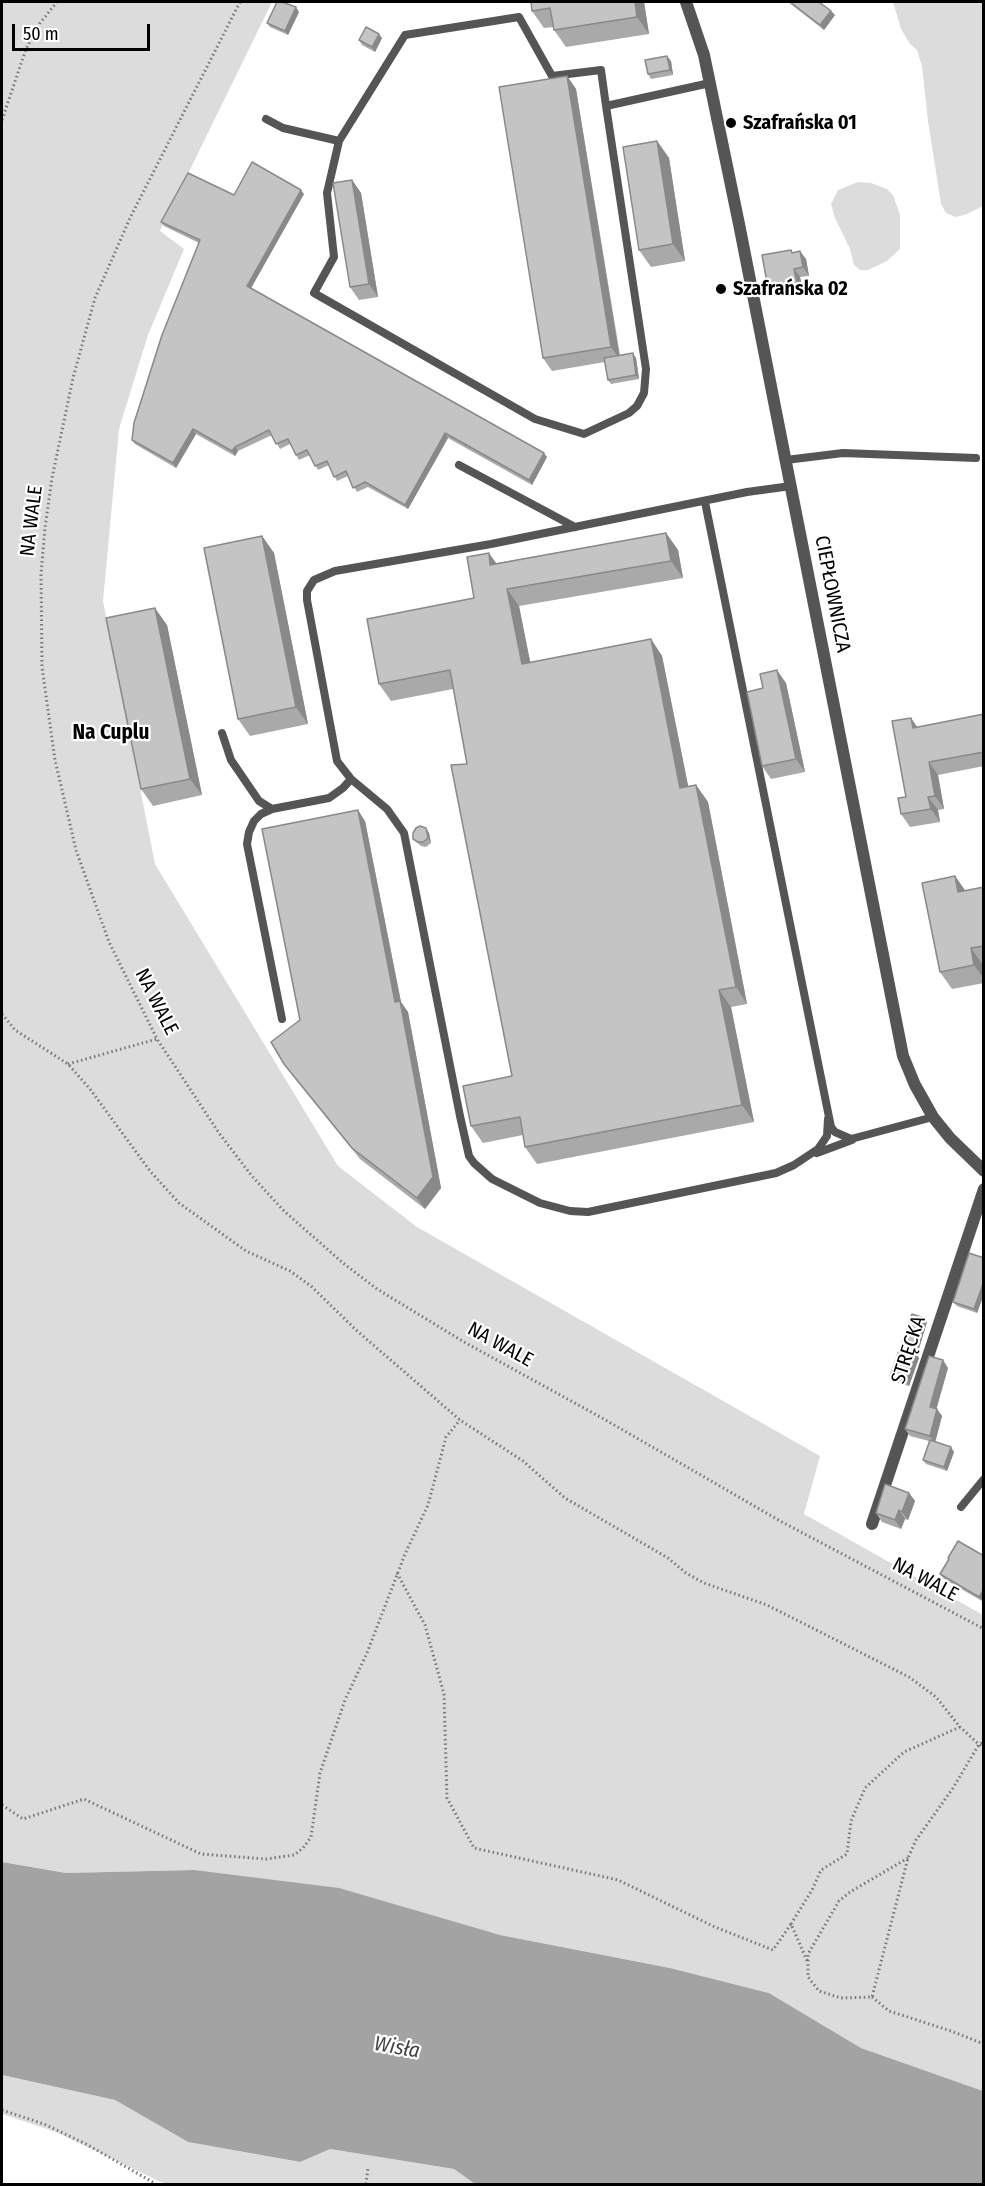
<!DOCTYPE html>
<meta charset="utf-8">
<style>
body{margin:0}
#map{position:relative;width:985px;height:2186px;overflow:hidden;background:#fff;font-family:"Fira Sans Condensed",sans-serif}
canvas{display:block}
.frame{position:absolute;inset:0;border:3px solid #000;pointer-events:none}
.scale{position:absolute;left:12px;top:24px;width:138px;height:27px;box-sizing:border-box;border:3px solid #000;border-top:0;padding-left:8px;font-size:18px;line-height:21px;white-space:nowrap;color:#000;-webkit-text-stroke:4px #fff;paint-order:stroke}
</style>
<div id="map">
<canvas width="985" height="2186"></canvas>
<div class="frame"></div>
<div class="scale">50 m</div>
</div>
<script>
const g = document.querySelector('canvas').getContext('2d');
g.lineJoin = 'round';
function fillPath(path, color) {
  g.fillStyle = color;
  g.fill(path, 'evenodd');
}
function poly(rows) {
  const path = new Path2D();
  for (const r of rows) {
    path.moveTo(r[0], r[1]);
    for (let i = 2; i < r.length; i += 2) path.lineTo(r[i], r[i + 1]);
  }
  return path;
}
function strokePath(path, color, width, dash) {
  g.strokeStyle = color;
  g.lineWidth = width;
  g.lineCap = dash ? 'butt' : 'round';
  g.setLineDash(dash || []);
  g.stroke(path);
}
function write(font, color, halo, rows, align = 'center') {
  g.font = font + ' "Fira Sans Condensed",sans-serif';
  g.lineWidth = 4.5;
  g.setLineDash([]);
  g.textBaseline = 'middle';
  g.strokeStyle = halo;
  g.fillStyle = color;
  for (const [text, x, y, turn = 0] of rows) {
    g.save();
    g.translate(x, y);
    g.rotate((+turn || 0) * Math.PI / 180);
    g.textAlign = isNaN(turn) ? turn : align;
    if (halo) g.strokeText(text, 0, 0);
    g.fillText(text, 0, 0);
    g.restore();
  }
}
const green = poly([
 [2,2,272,2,160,231,184,249,148,335,119,429,103,601,155,864,338,1166,417,1227,820,1456,804,1514,983,1615,983,2091,861,2048,769,1993,670,1968,500,1935,194,1870,66,1873,2,1862],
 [893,2,983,2,983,206,967,214,956,217,946,213,941,204,928,121,922,66,917,50,910,44,901,29],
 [858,182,871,183,887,189,893,195,900,215,900,249,887,261,868,270,860,270,854,265,850,249,835,218,831,204,838,190],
 [2,2075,115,2100,188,2142,299,2162,330,2149,454,2169,475,2184,165,2184,56,2132,2,2114]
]);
const water = poly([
 [2,1862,66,1873,194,1870,339,1888,500,1935,670,1968,769,1993,861,2048,983,2091,983,2184,475,2184,454,2169,330,2149,300,2162,188,2142,115,2100,2,2075]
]);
const path = poly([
 [240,2,130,218,95,298,73,378,52,478,45,528,41,574,42,667,55,760,76,850,109,942,157,1039,219,1133,251,1175,284,1211,343,1263,377,1289,464,1342,602,1418,782,1522,984,1629],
 [2,120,26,49,40,23,57,2],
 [2,1014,15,1030,68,1064,90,1089,150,1171,179,1203,246,1251,290,1271,311,1286,356,1330,460,1420,523,1461,565,1498,668,1558,686,1573,704,1583,767,1605,909,1677,936,1697,960,1727,984,1749],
 [68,1064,157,1039],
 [397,1573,425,1625,444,1694,447,1798,474,1848,618,1880,715,1927,773,1950,791,1924,808,1963],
 [2,1805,23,1819,84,1799,201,1854,266,1859,294,1855,303,1848,311,1837,320,1773,345,1700,367,1653,405,1554,428,1505,446,1437,460,1420],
 [908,1858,850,1892,839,1901,808,1954,808,1977,819,1991,841,1998,872,1997,908,1858,916,1840,953,1788,978,1746,984,1741],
 [791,1924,812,1890,821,1870,847,1854,851,1821,865,1788,904,1752,960,1727],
 [872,1997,889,2011,951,2031,984,2044],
 [2,2110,44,2124,86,2144,156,2184],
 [366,2184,368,2168]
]);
const lane = poly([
 [606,106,646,369,644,393,637,406,629,413,584,434,535,419,314,293,334,257,327,193,339,141,405,35,519,17,552,76,601,70,606,106,710,83],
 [266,119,283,128,339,141],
 [786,460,843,453,976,458],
 [459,465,575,527],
 [791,486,747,492,491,544,335,571,314,580,307,591,307,600,337,761,351,779,387,809,404,833,460,1116,469,1156,474,1163,492,1179,540,1203,570,1211,588,1212,776,1173,794,1165,818,1149,827,1136,828,1119],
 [705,502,831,1127,835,1132,851,1139,933,1117],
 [222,733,231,760,259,801,272,809],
 [282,1019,247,844,249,832,254,821,261,814,272,809,329,798,343,788,351,779],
 [817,1153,852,1140],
 [961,1507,984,1479]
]);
const street = poly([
 [686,2,704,55,739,224,903,1056,915,1085,933,1117,950,1138,984,1171],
 [872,1524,984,1189]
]);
const wall = poly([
 [531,2,644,2,649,34,566,47,554,30,553,27,544,28,532,11],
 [788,2,819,2,835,15,824,30],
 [299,12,288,35,270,27,267,23],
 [382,38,375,52,362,45,359,40],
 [671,61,673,75,651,79,648,74],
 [567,76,576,89,620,355,636,358,639,379,611,384,608,380,605,362,552,371,543,358],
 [657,141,669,158,685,261,651,267,639,250],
 [352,180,361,193,378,297,359,300,350,287],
 [304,194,251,288,547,457,532,485,448,438,408,509,368,487,357,492,348,476,337,481,329,465,318,470,310,455,299,460,290,444,280,449,272,435,238,451,235,456,196,434,176,468,135,444,132,440,199,243,164,226,161,222,234,195],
 [793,252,806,259,809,276,800,277,803,291,774,296,768,288],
 [666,533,678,550,683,578,519,606,530,662,651,639,662,656,688,786,696,785,708,802,747,1004,731,1007,754,1122,537,1164,525,1147,523,1135,483,1143,471,1126,512,1076,467,764,453,689,391,701,379,684,474,598,497,563],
 [262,536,274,553,308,724,250,736,238,719],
 [167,625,202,795,153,806,141,789],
 [786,683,805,772,771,779,762,766,763,688],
 [984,714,984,766,938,775,944,809,938,810,940,822,910,827,901,814,906,797,917,727],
 [365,821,401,1002,408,1012,441,1188,425,1209,360,1159,292,1075,284,1064],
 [426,828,429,833,431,843,426,847,421,846,413,839],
 [955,876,965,891,984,887,984,965,983,965,984,983,952,989,940,972],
 [984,1258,984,1294,977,1313,957,1306,953,1302],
 [927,1322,917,1355,919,1358,909,1386,893,1381,890,1376],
 [948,1368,936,1409,942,1416,935,1442,954,1452,947,1471,926,1464,923,1460,929,1441,910,1436,905,1429],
 [909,1493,915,1501,908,1520,905,1519,901,1529,882,1522,876,1513],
 [984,1556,984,1599,982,1601,944,1579,940,1574,949,1560,948,1558]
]);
const shadedWall = poly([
 [635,2,644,2,649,34,637,17],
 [296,7,299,12,288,35,285,31],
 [831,11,835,15,824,30,820,25],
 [379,34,382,38,375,52,372,47],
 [667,56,671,61,673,75,670,70],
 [567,76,576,89,620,360,611,347],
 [657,141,669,158,685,261,673,244],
 [352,180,361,193,378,297,369,284],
 [301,190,304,194,250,290,247,286],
 [800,251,806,259,809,276,803,267],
 [794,269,800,277,803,291,797,283],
 [633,353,636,358,639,379,636,375],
 [193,429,196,434,176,468,173,463],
 [445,433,448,438,408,509,405,505],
 [235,447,238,451,235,456,232,451],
 [544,453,547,457,532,485,529,480],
 [666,533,678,550,683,578,671,561],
 [262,536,274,553,308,724,296,707],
 [489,553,501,570,490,565],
 [507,589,519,606,534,681,522,664],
 [155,608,167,625,202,795,190,779],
 [651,639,662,656,692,805,680,788],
 [777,670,786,683,805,772,796,759],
 [911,718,920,731,913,728],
 [929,762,938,775,944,809,935,796],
 [696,785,708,802,747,1004,736,987],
 [928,797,938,810,940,822,931,809],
 [358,810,365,821,401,1002,408,1012,441,1188,425,1209,417,1198,395,1002],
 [426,828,429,833,431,843,428,838],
 [955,876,967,893,958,892],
 [971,948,983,965,984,979,974,965],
 [719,990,731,1007,754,1122,742,1105],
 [984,1281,984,1294,977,1313,974,1309],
 [924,1318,927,1322,917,1355,919,1358,909,1386,906,1382,913,1353],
 [943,1360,948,1368,935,1414,930,1407],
 [937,1409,942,1416,935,1443,930,1436],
 [951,1447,954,1452,947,1471,944,1467],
 [909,1493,915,1501,908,1520,902,1512],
 [899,1510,905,1519,901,1529,895,1520],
 [984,1589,984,1599,982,1601,979,1597]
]);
const building = poly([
 [277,2,282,2,296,7,285,31,267,23,277,2],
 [531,2,635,2,637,17,554,30,550,8,532,11,531,2],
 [790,2,819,2,831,11,820,25,790,2],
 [366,27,379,34,372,47,359,40,366,27],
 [667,56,670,70,648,74,645,60,667,56],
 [567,76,611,347,543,358,499,87,567,76],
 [657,141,673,244,639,250,623,147,657,141],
 [252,162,301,190,247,286,544,453,529,480,445,433,405,505,365,482,353,488,346,471,334,477,327,461,315,466,307,450,296,455,288,439,276,444,269,430,235,447,232,451,193,429,173,463,132,440,134,423,162,335,200,240,161,222,188,173,234,195,252,162],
 [352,180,369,284,350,287,333,183,352,180],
 [791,250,792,253,800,251,803,267,794,269,797,283,768,288,762,255,791,250],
 [633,353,636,375,608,380,604,358,633,353],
 [666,533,671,561,507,589,522,664,651,639,680,788,696,785,736,987,719,990,742,1105,525,1147,520,1117,471,1126,463,1086,512,1076,451,765,467,764,450,670,379,684,367,619,474,598,467,557,489,553,490,565,666,533],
 [262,536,296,707,238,719,204,548,262,536],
 [155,608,190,779,141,789,106,618,155,608],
 [777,670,796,759,762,766,747,692,763,688,760,674,777,670],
 [984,714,984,752,929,762,935,796,928,797,931,809,901,814,898,798,906,797,892,721,911,718,913,728,984,714],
 [358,810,395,1002,400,1001,433,1177,417,1198,352,1148,284,1064,271,1042,300,1020,262,829,358,810],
 [420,826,426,828,428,838,423,842,418,842,413,839,413,833,416,828,420,826],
 [955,876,958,892,984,887,984,946,971,948,974,965,940,972,922,883,955,876],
 [969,1253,984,1258,984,1281,974,1309,953,1302,969,1253],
 [912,1314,924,1318,913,1353,916,1354,906,1382,890,1376,912,1314],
 [929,1356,943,1360,930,1407,937,1409,930,1436,905,1429,929,1356],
 [930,1440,951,1447,944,1467,923,1460,930,1440],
 [885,1484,909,1493,902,1512,899,1510,895,1520,876,1513,885,1484],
 [958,1541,984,1556,984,1589,979,1597,940,1574,949,1559,948,1558,958,1541]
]);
const markers = [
 [731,123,6,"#000"],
 [721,289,6,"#000"]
];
const poiNames = [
 ["Szafrańska 01",743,123],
 ["Szafrańska 02",733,289]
];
const streetNames = [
 ["NA WALE",32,521,-83],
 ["CIEPŁOWNICZA",832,594,79],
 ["NA WALE",156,1002,63],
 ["NA WALE",500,1345,29],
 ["STRĘCKA",909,1350,-72],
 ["NA WALE",925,1580,28]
];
const neighbourhoodNames = [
 ["Na Cuplu",111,733]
];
const waterNames = [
 ["Wisła",397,2048,10]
];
fillPath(green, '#dcdcdc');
fillPath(water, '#a3a3a3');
strokePath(path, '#777', 3, [1.5, 3]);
strokePath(lane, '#555', 8);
strokePath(street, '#555', 12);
fillPath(wall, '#a9a9a9');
fillPath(shadedWall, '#898989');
fillPath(building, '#c4c4c4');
strokePath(building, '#898989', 1.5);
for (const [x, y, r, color] of markers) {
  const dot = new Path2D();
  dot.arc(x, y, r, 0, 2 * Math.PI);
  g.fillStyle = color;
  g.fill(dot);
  strokePath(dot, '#fff', 2);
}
write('bold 20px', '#000', '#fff', poiNames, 'left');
write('20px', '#000', '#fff', streetNames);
write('bold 21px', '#000', '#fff', neighbourhoodNames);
write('italic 21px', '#444', '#fff', waterNames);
</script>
